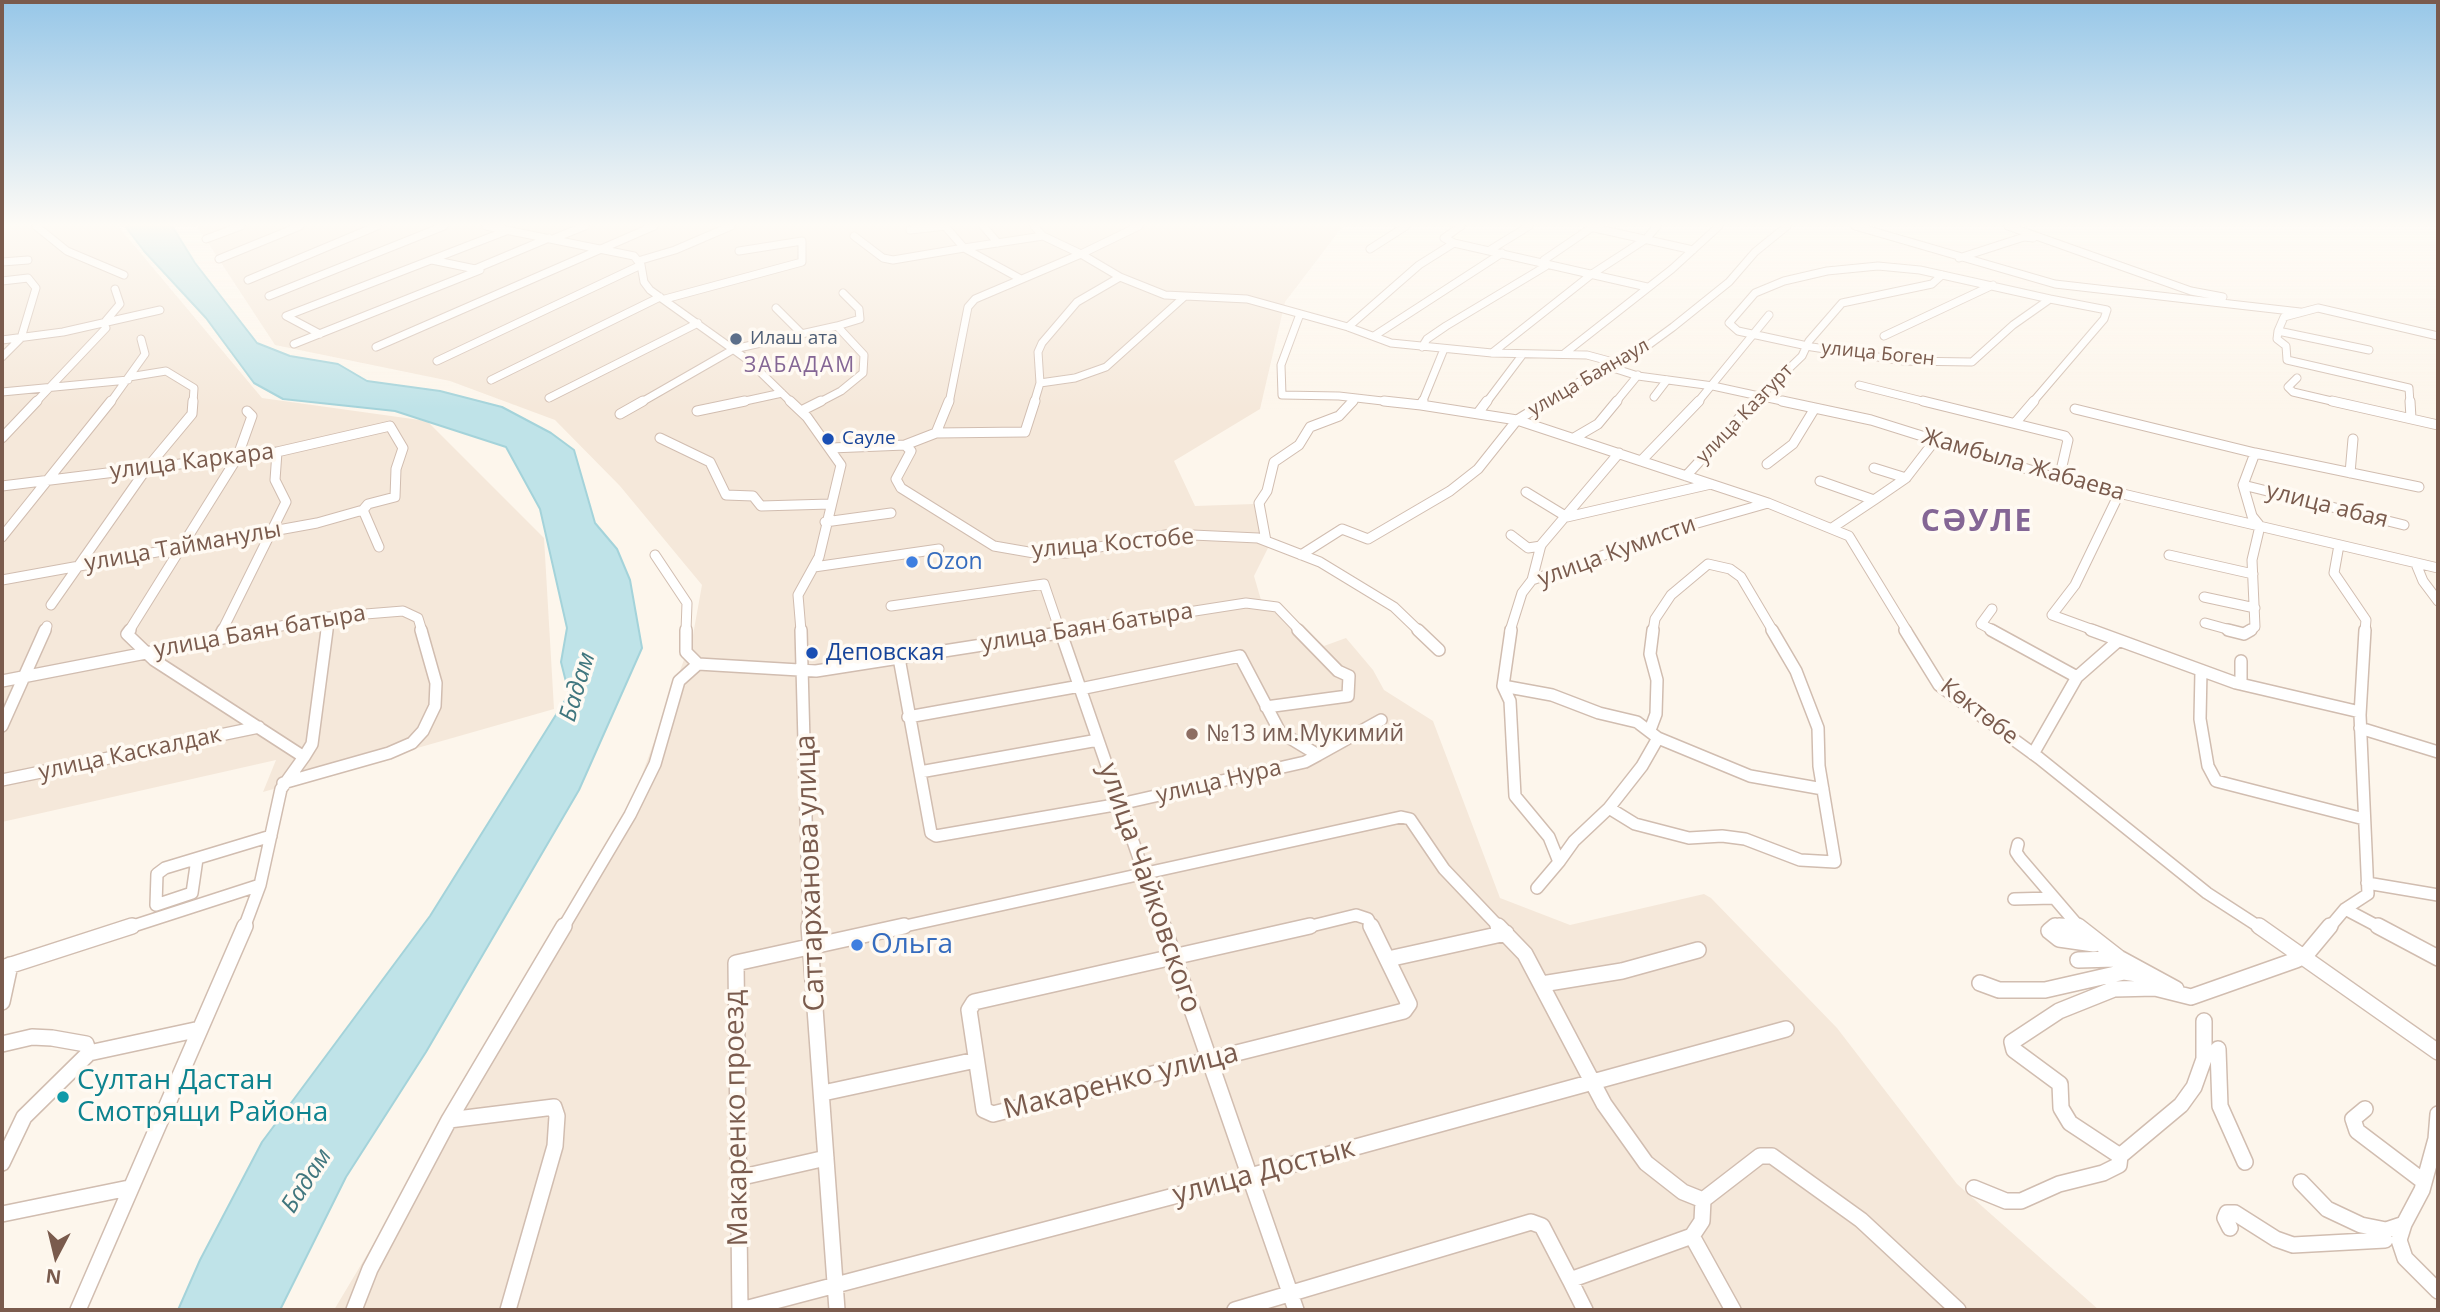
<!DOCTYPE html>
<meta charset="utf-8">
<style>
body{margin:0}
#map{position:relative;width:2440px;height:1312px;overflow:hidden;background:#fdf6ec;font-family:"Open Sans",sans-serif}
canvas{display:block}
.frame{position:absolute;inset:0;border:4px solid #7a5b4d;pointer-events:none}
.north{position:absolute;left:21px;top:1221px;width:70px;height:70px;-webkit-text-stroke:5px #fffaf3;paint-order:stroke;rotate:187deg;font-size:19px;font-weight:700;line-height:28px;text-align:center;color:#7a5b4d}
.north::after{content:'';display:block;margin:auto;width:24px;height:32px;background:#7a5b4d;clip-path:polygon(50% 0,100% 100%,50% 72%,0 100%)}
</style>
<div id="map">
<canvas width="2440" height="1312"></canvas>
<div class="frame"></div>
<div class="north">N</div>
</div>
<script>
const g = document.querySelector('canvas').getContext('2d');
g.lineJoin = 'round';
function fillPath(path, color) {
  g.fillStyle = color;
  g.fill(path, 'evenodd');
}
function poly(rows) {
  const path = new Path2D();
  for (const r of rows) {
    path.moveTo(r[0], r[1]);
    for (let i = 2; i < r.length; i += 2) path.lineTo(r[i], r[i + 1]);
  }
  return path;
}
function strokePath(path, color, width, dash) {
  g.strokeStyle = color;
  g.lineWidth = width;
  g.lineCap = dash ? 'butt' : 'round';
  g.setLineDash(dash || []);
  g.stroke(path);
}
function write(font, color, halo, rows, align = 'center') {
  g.font = font + ' "Open Sans",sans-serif';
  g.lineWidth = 7;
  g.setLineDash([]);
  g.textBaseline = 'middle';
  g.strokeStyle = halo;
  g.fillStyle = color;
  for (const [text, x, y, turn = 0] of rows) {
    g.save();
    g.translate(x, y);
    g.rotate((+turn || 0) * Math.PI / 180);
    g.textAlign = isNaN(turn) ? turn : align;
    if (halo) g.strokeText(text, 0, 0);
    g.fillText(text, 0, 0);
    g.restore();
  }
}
const residential = poly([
 [2,226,118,226,262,398,427,421,544,538,554,709,263,792,276,760,2,822],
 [197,226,1343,226,1285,302,1260,409,1174,461,1195,506,1254,504,1260,534,1270,544,1254,576,1261,600,1280,605,1324,646,1346,638,1373,670,1384,690,1433,721,1500,898,1570,925,1704,894,1711,898,1837,1028,1957,1184,2099,1310,334,1310,624,824,693,635,702,585,620,486,555,420,450,381,275,345]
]);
const water = poly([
 [125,226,172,226,195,263,257,343,290,356,338,364,367,381,440,391,502,407,551,433,574,450,595,523,617,549,630,580,642,648,579,790,426,1052,346,1177,280,1310,178,1310,200,1260,262,1142,430,916,569,694,561,662,567,628,540,509,506,447,395,411,283,399,254,383,206,318,144,251,125,226]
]);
const minorFar3 = poly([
 [36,226,67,251,124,275],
 [486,226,634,256,641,265,644,282,650,290,748,360,792,403],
 [945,226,964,248,1043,236],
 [983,226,998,243],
 [1034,226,1043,236,1081,254,1139,226],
 [1855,226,2055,284,2300,312],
 [2008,226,2191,291,2223,297],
 [1590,227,1693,250],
 [910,230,946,226],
 [854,236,883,258,893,260,964,248,1019,278],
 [555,238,585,226],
 [206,239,241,226],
 [1454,243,1647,287],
 [1370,249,1406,226],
 [1490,250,1529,226],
 [1959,258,2024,237,2033,238],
 [219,259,300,226],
 [638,261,675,250,731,226],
 [2,262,28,260],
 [1878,266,1920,270,2050,299,2013,325,1972,362,1904,361,1812,347,1738,331,1729,323,1755,293,1784,281,1827,271,1878,266],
 [475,269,549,238],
 [248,280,377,226],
 [2,281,28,278,36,288,21,338,2,357],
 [269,296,444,226],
 [665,299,802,262,802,241,739,251],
 [776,308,802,334],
 [1300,314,1281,365,1282,395,1339,396,1400,403],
 [1348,327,1419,265,1454,243,1444,238,1461,226],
 [2278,331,2369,350],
 [320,334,286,316,506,231],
 [1374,336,1502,253],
 [1884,336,1993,285],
 [2,340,63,332,160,310],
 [294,344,480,270,432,260],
 [376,347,654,226],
 [1422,347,1427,339,1446,326,1546,266,1544,260,1594,226],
 [1492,353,1592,274,1646,239,1657,226],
 [1565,353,1672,269,1719,226],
 [437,361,641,265],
 [1610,363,1613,368,1638,376,1713,386,1791,403],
 [129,377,166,371,194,388,193,403],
 [2297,378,2288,387,2293,392,2340,403],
 [491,380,660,297],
 [1040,383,1075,378,1106,367,1184,297],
 [1859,385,1930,403],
 [2,392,128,380],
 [1654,397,1667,380],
 [549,398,698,323],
 [35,403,106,328,104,323,120,304,115,289],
 [110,403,145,354,141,339],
 [640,403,734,349,837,326],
 [736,403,782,393],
 [818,403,841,391,863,373,864,355,837,326,860,319,859,309,843,293],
 [949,403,968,307,975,299,1081,254,1120,277],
 [1034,403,1040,383,1038,352,1042,343,1077,302,1120,277,1165,295,1247,299,1348,327,1391,343,1492,353,1587,355,1613,362],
 [1352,403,1355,399],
 [1422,403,1444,349],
 [1486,403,1523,354],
 [1545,403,1610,363,1647,346,1673,327,1729,282,1755,252,1787,226],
 [1615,403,1638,375],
 [1697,403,1769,315],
 [1753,403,1802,356,1809,341,1842,303,1932,284,1942,275],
 [2032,403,2104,319,2107,310,2050,299],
 [2410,403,2409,388,2287,360,2286,346,2277,339,2278,331,2284,317,2318,308,2438,336]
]);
const minorFar2 = poly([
 [790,401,807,417,841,465,819,557,798,595,801,631],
 [1035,401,1025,432,936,433,905,445,911,451,896,479,901,488,994,546,1040,554,1066,553,1171,534,1258,538,1320,562,1394,607,1419,631],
 [1384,401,1421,405],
 [1423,401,1421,405,1517,420,1768,503,1849,536,1907,631],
 [1782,401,1871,420,2059,479,2438,568],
 [1923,401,2065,436,2068,440,2059,479],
 [2332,401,2438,425],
 [2410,401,2411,418],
 [2075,409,2255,453],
 [697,411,745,401],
 [801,411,821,401],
 [1478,413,1487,401],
 [620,414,643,401],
 [2016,422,2034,401],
 [936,433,949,401],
 [2,438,37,401],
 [660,438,710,462,726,495,753,496,761,506,830,504],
 [1574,438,1598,424,1617,401],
 [831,448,905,445],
 [1641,461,1699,401],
 [1767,464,1793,444,1815,408],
 [1874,468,1906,478,1874,500],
 [2350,473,2353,439],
 [1686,476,1755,401],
 [1906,478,1936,439],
 [1820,481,1874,500,1832,528],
 [2243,485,2252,516,2260,526,2252,560,2255,627,2248,631],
 [2,486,277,452,390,426,403,448,396,469,395,497,368,504,363,510,379,547],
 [1526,492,1567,517,1711,484],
 [825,522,891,513],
 [2404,525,2243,485,2255,453,2419,487],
 [1511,535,1528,548,1541,546],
 [2,537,111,401],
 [1266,541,1259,503,1267,491,1274,462,1299,445,1310,427,1339,416,1353,401],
 [2339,545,2334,573,2366,620,2365,631],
 [655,555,687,603,686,631],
 [1301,555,1342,529,1368,539,1450,491,1478,469,1517,420,1548,401],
 [2169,555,2253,574],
 [2416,564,2423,581,2438,601],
 [814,567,939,549],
 [2,580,317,523,363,510],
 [1532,580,1541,545,1619,453],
 [2204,597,2255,608],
 [51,605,147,468,192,414,193,401],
 [891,606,1044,584,1060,631],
 [1992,609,1981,624,1994,631],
 [2205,623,2234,631],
 [45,631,47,626],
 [129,631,237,458,252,416,247,411],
 [222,631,286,502,275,480,277,452],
 [255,631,328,617,403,611,418,618,422,631],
 [326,631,328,617],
 [1067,631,1246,603,1277,607,1300,631],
 [1510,631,1522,593,1532,580,1694,524,1768,503],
 [1653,631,1655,619,1671,595,1708,564,1730,569,1741,577,1773,631],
 [2096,631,2052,615,2075,585,2119,494]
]);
const minorFar1 = poly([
 [130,630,127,634,154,660,304,757,281,789,260,885,244,928],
 [686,630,686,652,698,664,816,671,1078,630],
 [801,630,809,928],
 [1060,630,1163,928],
 [1418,630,1439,650],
 [1905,630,1939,685,2039,758,2207,893,2261,928],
 [1991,630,2077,677],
 [2091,630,2236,683,2360,712],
 [2228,630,2244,634,2251,630],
 [219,638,223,630],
 [899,658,931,833,936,836,1120,804,1305,762,1318,755,1280,732,1240,656,1080,689],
 [2241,661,2241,684],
 [2201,671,2200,719,2208,766,2216,781,2364,819],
 [2,681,264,630],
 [1503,686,1511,630],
 [1503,686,1552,695,1599,713,1637,722,1658,738,1642,766,1609,808],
 [1503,686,1510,701,1515,796,1549,837,1559,862,1537,888],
 [1266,707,1348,696,1349,676,1338,671,1298,630],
 [908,717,1080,686],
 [2,726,45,630],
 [2360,728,2438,752],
 [1650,730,1656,714,1657,680,1650,654,1653,630],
 [1658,738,1750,776,1823,789],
 [2033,754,2077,677,2118,641],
 [1318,755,1381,720],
 [304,757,312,744,327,630],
 [920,772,1098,740],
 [2,780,259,727],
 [283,783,389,753,412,743,423,731,435,706,436,683,421,630],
 [2018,844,2016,852,2020,858,2080,928],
 [197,859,192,893,156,905,157,874,165,868,271,836],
 [1559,862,1574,841,1609,808,1635,824,1689,838,1722,836,1745,839,1800,860,1835,862,1819,766,1818,728,1796,671,1772,630],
 [2367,883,2438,895],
 [2014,899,2053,898],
 [2345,909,2381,928],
 [127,928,260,885],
 [563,928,630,815,655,764,679,681,698,664],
 [896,928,1401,817,1410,819,1444,869,1500,928],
 [1303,928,1356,915,1368,919,1372,928],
 [2053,928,2078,927],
 [2329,928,2345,909,2368,894,2360,715,2365,630]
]);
const minor = poly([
 [809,926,837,1310],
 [1163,926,1296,1310],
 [1310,926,974,1002,969,1010,984,1110,993,1114,1404,1011,1409,1004,1371,926],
 [1498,926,1525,954,1604,1104,1646,1163,1683,1192,1703,1200],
 [2055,926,2049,931,2059,939,2094,944],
 [2059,926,2078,927],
 [2078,926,2119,958,2176,989],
 [2259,926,2438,1052],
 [2378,926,2438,958],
 [1388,959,1506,933],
 [2078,960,2116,959],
 [2,968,132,926],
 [1980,983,1999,990,2045,990,2124,972,2144,975],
 [1542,984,1622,971,1698,950],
 [2,1002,10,965],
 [2,1044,32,1037,52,1038,86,1044,89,1053,200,1029],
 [2218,1049,2220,1106,2245,1162],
 [823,1093,976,1060],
 [2365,1109,2353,1119,2357,1131,2423,1181],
 [449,1120,564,926],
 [2120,1156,2070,1123,2061,1108,2060,1084,2014,1050,2012,1042,2059,1011,2114,989,2155,988,2191,997,2296,960,2305,956,2330,926],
 [2,1163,24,1117,89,1053],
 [738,1178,826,1158],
 [2301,1182,2327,1209,2361,1225,2386,1230,2404,1224,2422,1190,2436,1139,2438,1114],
 [1974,1188,2006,1201,2021,1201,2059,1184,2103,1173,2119,1165,2120,1156,2181,1105,2194,1087,2204,1059,2204,1021],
 [2,1214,129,1188],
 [2404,1224,2399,1240,2405,1258,2438,1291],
 [2230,1228,2225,1218,2227,1213,2235,1213,2276,1239,2293,1245,2385,1240],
 [1692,1236,1702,1221,1703,1200,1760,1156,1772,1156,1861,1220,1958,1310],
 [1692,1236,1733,1310],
 [78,1310,245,926],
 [354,1310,370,1269,449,1120,554,1107,557,1116,555,1146,508,1310],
 [740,1310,736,963,904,926],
 [741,1310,1250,1176,1786,1029],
 [1235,1310,1531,1222,1542,1226,1570,1280],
 [1585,1310,1570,1280,1692,1236]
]);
const markers = [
 [736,339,7,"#5c6f8a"],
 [828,439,7,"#1a4fb4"],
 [912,562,7,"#3f7fe0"],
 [812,653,7,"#1a4fb4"],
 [1192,734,7,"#8d6e63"],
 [857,945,7,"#3f7fe0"],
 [63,1097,7,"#0f9aa8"]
];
const farServicenames = [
 ["Илаш ата",750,339]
];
const farStreetnames = [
 ["улица Боген",1878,354,6],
 ["улица Баянаул",1589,378,-30],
 ["улица Казгурт",1745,414,-46]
];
const farTransitnames = [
 ["Сауле",842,439]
];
const farQuarternames = [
 ["ЗАБАДАМ",800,366]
];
const streetNames = [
 ["улица Каркара",192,462,-7],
 ["Жамбыла Жабаева",2023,465,16],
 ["улица абая",2327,506,14],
 ["улица Костобе",1113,544,-5],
 ["улица Тайманулы",183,547,-10],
 ["улица Кумисти",1617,552,-20],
 ["улица Баян батыра",1087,628,-9],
 ["улица Баян батыра",260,632,-10],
 ["Көктөбе",1979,712,38],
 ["улица Каскалдак",130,754,-12],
 ["улица Нура",1219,782,-13]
];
const shopNames = [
 ["Ozon",926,562]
];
const transitNames = [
 ["Деповская",826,653]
];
const educationNames = [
 ["№13 им.Мукимий",1206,734]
];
const waterNames = [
 ["Бадам",578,687,-73],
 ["Бадам",307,1181,-57]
];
const nearStreetnames = [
 ["Саттарханова улица",811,873,-92],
 ["улица Чайковского",1149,888,71],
 ["Макаренко улица",1121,1082,-14],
 ["Макаренко проезд",737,1118,-91],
 ["улица Достык",1264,1172,-15]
];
const nearShopnames = [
 ["Ольга",871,945]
];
const nearCulturenames = [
 ["Султан Дастан",77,1081],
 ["Смотрящи Района",77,1113]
];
const districtNames = [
 ["СӘУЛЕ",1977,522]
];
fillPath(residential, '#f5e8da');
fillPath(water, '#bfe3e8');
strokePath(water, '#a4d3da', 2);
strokePath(minorFar3, '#d1bdb0', 9);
strokePath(minorFar2, '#d1bdb0', 11);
strokePath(minorFar1, '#d1bdb0', 14);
strokePath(minor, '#d1bdb0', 18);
strokePath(minorFar3, '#fff', 7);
strokePath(minorFar2, '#fff', 9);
strokePath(minorFar1, '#fff', 11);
strokePath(minor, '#fff', 15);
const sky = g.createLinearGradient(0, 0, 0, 409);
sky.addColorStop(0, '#97c7e8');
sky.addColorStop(0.55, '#fefbf6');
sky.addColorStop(1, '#fefbf600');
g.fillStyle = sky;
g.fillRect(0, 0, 2440, 409);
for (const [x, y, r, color] of markers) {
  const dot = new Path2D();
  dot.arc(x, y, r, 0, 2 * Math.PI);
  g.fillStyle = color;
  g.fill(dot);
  strokePath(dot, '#fffaf3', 2.5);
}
write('19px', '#4e5e75', '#fffaf3', farServicenames, 'left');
write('19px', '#7a5b4d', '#fffaf3', farStreetnames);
write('19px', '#164399', '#fffaf3', farTransitnames, 'left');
g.letterSpacing = '2px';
write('21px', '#846695', '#fffaf3', farQuarternames);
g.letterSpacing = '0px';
write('23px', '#7a5b4d', '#fffaf3', streetNames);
write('23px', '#366cbe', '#fffaf3', shopNames, 'left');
write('23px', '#164399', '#fffaf3', transitNames, 'left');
write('23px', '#785e54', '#fffaf3', educationNames, 'left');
write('italic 24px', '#40767e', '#fffaf3', waterNames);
write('28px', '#7a5b4d', '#fffaf3', nearStreetnames);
write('28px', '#366cbe', '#fffaf3', nearShopnames, 'left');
write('28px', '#0d838f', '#fffaf3', nearCulturenames, 'left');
g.letterSpacing = '2px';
write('bold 30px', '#846695', '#fffaf3', districtNames);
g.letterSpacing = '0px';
</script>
